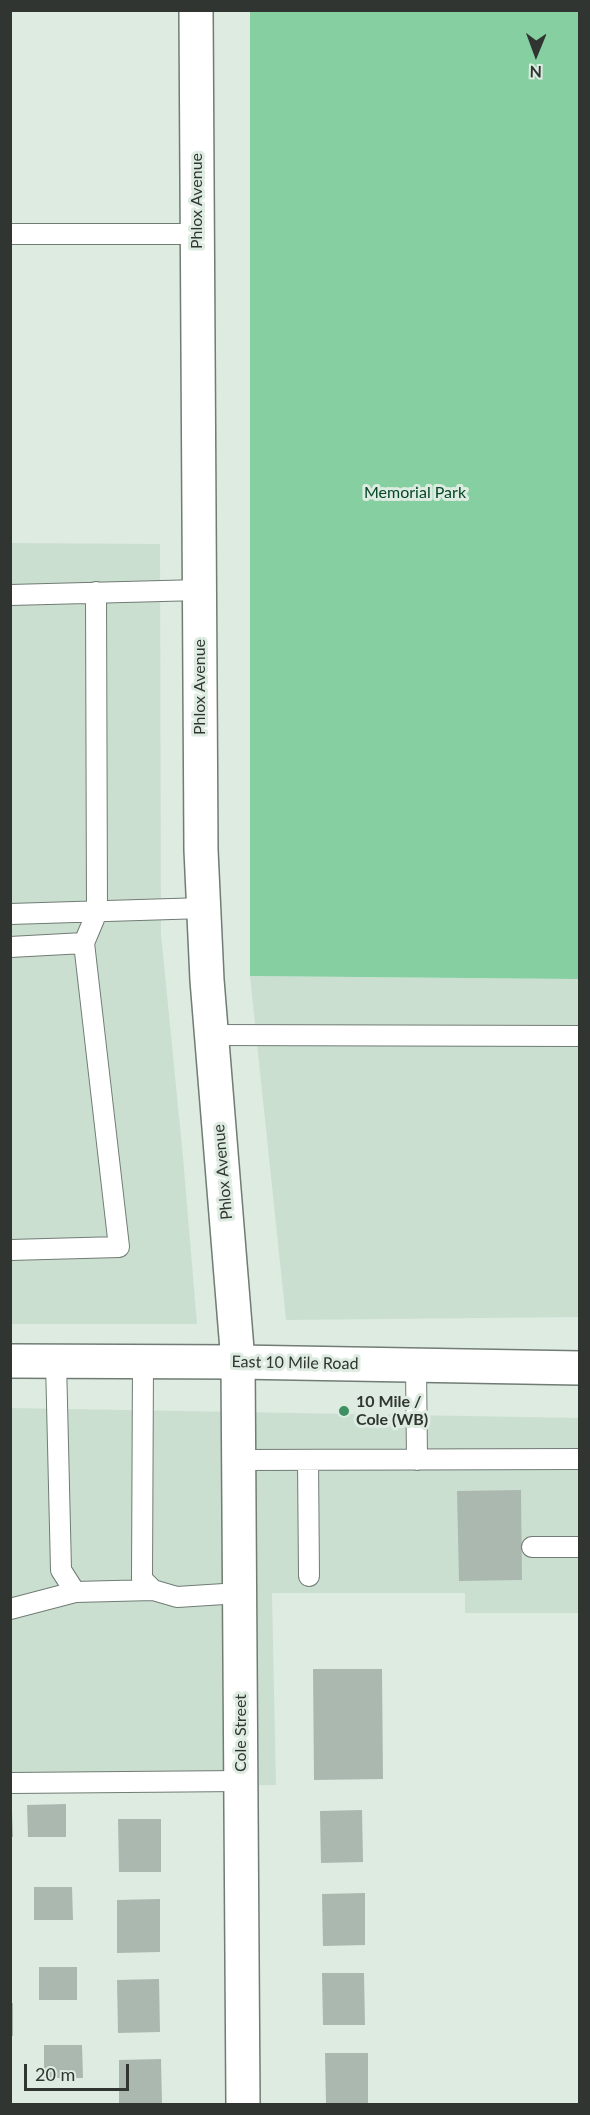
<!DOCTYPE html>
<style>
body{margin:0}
#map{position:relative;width:590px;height:2115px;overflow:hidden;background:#ddebe1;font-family:Lato,sans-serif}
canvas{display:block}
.frame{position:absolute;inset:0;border:12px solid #303531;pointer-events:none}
.north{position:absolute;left:506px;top:24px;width:60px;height:60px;-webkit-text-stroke:4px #ddebe1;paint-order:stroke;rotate:181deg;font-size:16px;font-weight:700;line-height:24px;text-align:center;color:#303531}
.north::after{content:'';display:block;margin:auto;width:21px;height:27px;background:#303531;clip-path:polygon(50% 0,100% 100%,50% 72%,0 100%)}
.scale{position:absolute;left:24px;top:2064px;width:105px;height:27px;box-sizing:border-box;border:3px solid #303531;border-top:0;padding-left:8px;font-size:18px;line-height:21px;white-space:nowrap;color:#303531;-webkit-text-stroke:4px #ddebe1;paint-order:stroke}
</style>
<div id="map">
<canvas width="590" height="2115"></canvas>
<div class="frame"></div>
<div class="north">N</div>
<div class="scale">20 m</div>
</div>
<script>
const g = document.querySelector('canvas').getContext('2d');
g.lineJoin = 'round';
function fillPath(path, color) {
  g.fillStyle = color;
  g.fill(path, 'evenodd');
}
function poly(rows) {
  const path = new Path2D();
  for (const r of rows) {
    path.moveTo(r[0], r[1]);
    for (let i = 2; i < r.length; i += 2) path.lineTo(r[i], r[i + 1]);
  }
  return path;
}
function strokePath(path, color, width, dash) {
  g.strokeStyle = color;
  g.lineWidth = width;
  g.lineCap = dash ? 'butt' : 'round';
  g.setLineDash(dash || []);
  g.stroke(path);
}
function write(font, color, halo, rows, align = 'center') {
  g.font = font + ' Lato,sans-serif';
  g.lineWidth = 6;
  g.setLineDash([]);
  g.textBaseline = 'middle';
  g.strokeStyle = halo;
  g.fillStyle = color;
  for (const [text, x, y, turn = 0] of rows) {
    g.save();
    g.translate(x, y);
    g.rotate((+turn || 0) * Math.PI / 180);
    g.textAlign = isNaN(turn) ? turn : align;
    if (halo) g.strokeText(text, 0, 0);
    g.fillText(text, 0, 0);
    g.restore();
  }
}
const built = poly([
 [11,543,160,544,161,934,183,1157,197,1324,11,1324],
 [250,976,579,979,579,1317,286,1320],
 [10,1408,579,1418,579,1613,465,1613,465,1593,272,1593,276,1785,11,1787]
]);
const green = poly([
 [250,11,579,11,579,979,250,976]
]);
const building = poly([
 [521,1490,522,1580,459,1581,457,1491],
 [313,1669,382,1669,383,1779,314,1780],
 [66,1804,66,1837,28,1837,27,1805],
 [362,1810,363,1862,321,1863,320,1811],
 [10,1811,12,1811,13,1837,10,1837],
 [118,1819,161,1819,161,1872,119,1872],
 [34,1887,72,1887,73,1920,34,1920],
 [365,1893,365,1945,323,1946,322,1894],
 [160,1899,160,1952,117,1953,117,1900],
 [39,1967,77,1967,77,2000,39,2000],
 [322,1973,364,1973,365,2025,323,2025],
 [159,1979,160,2032,118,2033,117,1980],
 [10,2003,13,2003,13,2036,10,2036],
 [44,2045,82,2045,83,2078,44,2078],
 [325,2053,368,2053,368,2104,326,2104],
 [161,2059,162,2104,119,2104,119,2060]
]);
const lane = poly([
 [10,234,198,234],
 [10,595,200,590],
 [10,914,204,908],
 [10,947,84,943],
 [212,1035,580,1036],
 [10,1250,119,1247,84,943,97,912,96,592],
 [56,1361,61,1570,75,1592,153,1590],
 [143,1361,142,1579,153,1590,177,1597,240,1593],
 [416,1365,417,1460],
 [239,1460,580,1459],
 [308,1460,309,1576],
 [532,1547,580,1547],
 [10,1609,75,1592],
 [10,1783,241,1781]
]);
const street = poly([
 [196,10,201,850,207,980,238,1362,243,2104]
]);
const secondary = poly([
 [10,1361,238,1362,580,1368]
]);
const markers = [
 [344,1411,6,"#3d9062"]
];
const streetNames = [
 ["Phlox Avenue",197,201,-90],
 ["Phlox Avenue",200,687,-90],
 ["Phlox Avenue",223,1172,-95],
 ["East 10 Mile Road",295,1363,1],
 ["Cole Street",241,1733,-90]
];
const parkNames = [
 ["Memorial Park",415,493]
];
const poiNames = [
 ["10 Mile /",356,1402],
 ["Cole (WB)",356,1420]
];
fillPath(built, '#cbdfd1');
fillPath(green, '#85cfa1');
fillPath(building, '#abb8af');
strokePath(lane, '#707c74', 22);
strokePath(street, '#707c74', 36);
strokePath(secondary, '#707c74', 36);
strokePath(lane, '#fff', 20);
strokePath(street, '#fff', 33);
strokePath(secondary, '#fff', 33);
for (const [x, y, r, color] of markers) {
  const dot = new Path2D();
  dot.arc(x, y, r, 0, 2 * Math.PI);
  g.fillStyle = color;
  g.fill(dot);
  strokePath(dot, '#ddebe1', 2);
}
write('16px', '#303531', '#ddebe1', streetNames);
write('16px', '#034828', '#ddebe1', parkNames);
write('bold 16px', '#303531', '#ddebe1', poiNames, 'left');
</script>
